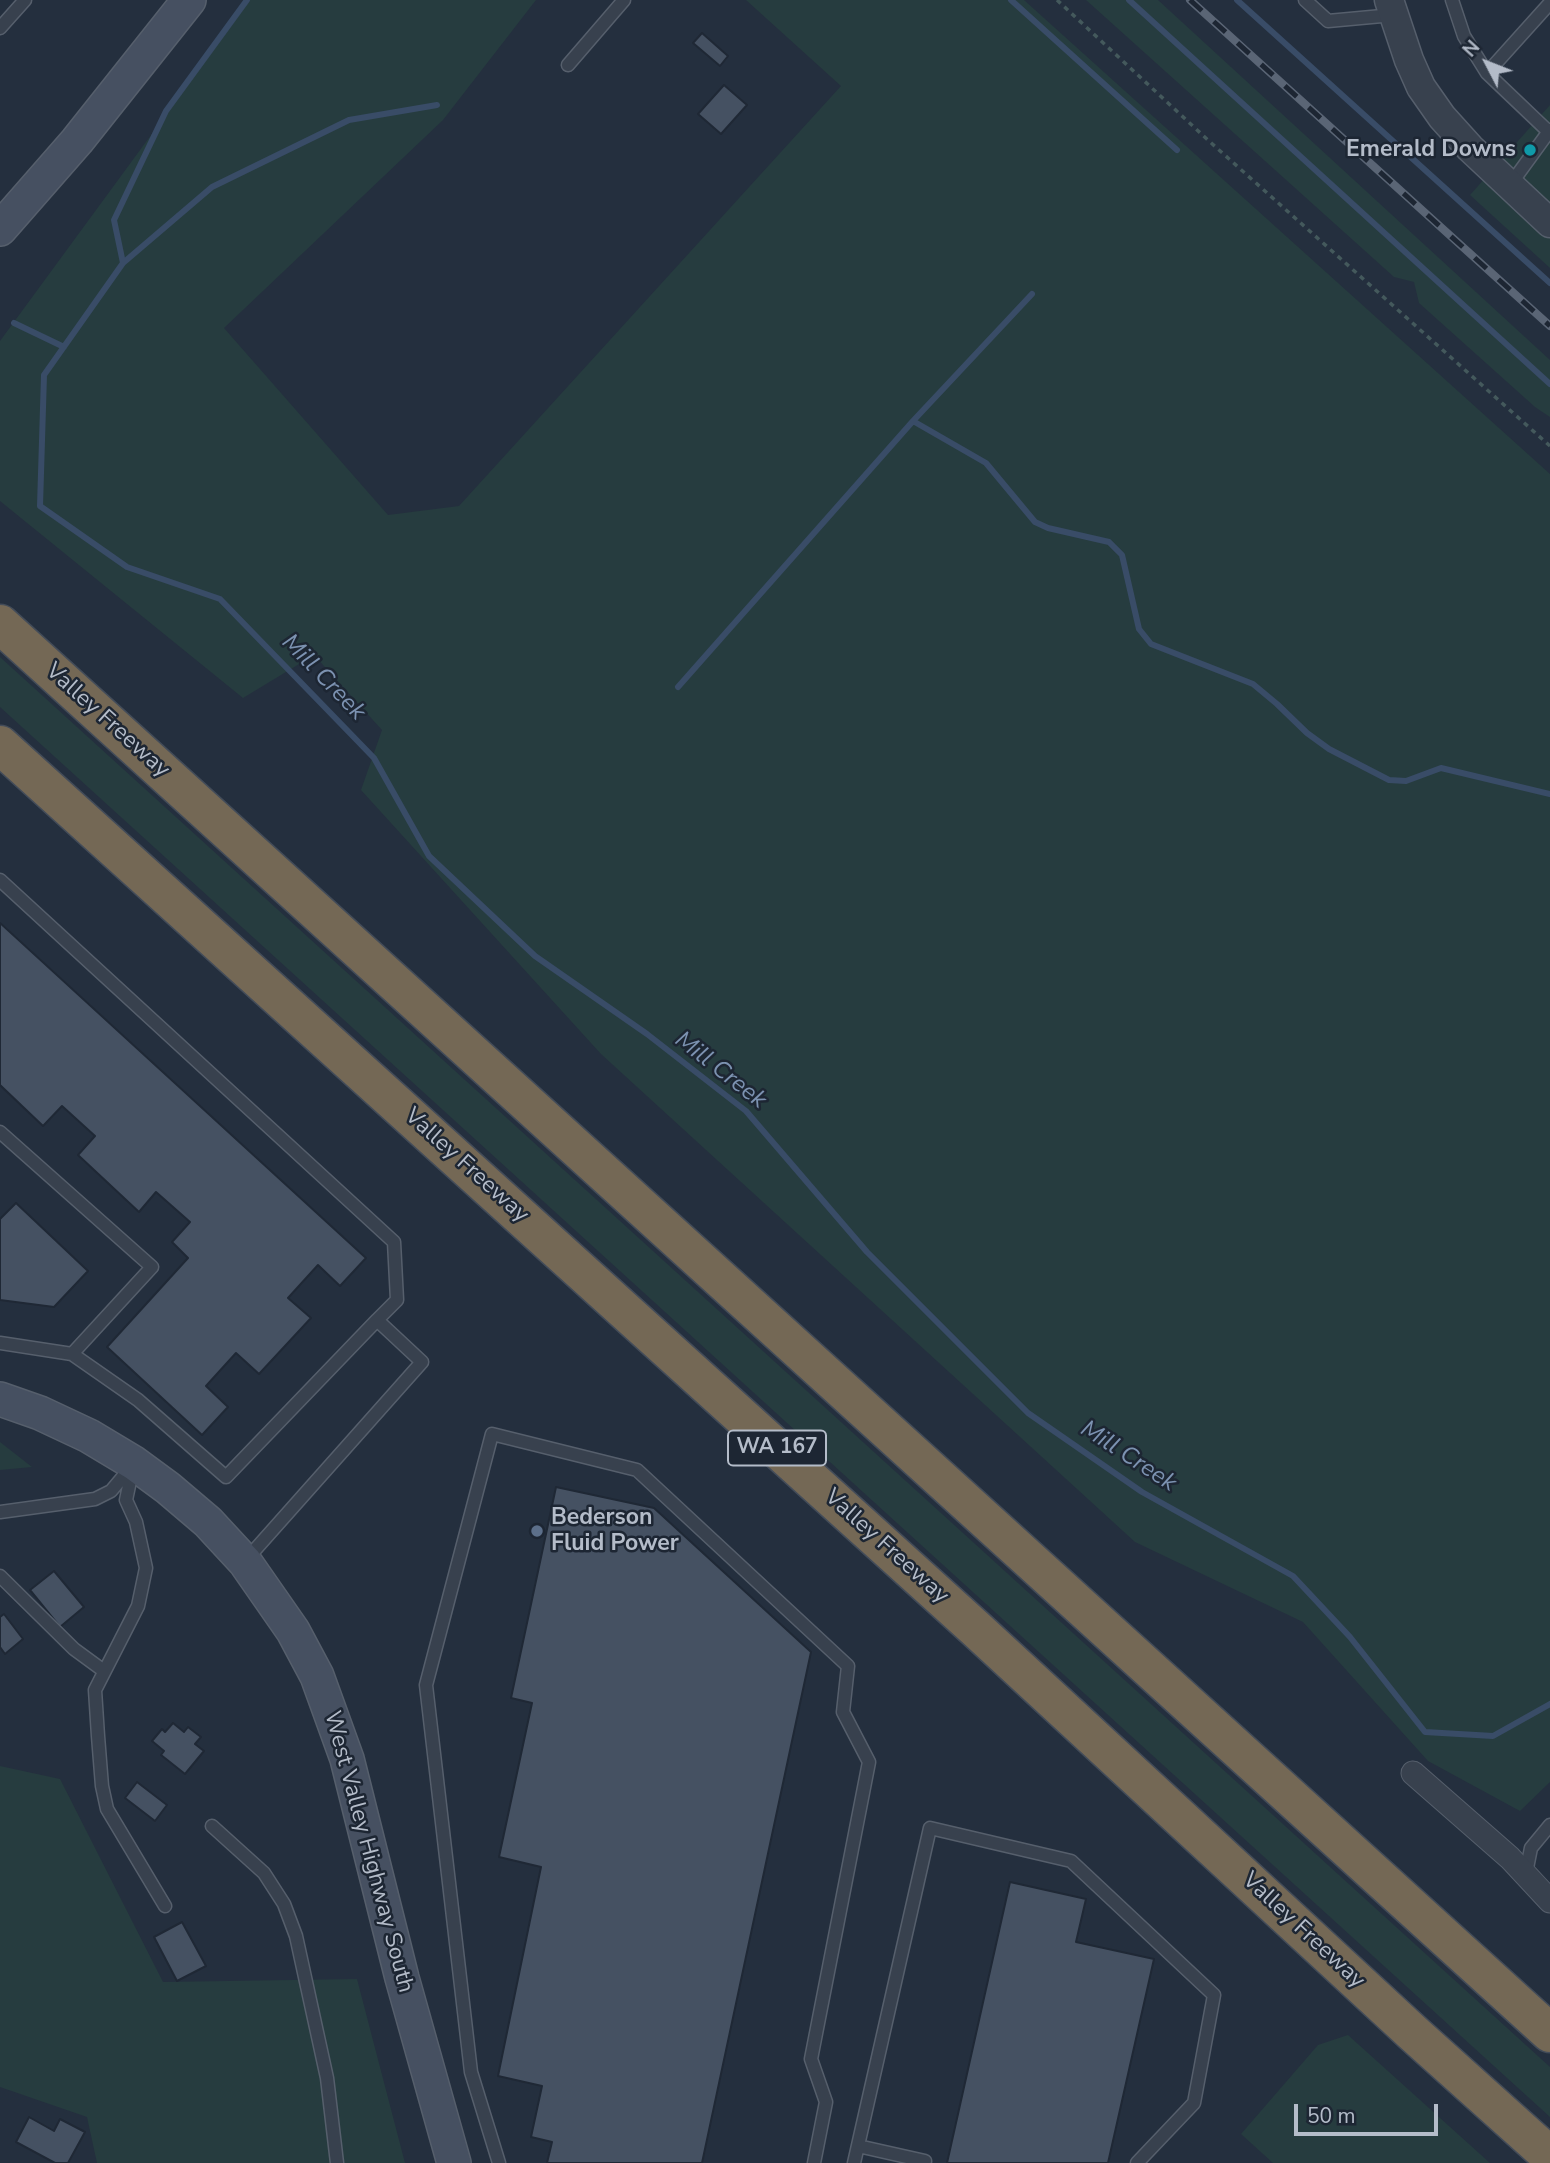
<!DOCTYPE html>
<style>
body{margin:0}
#map{position:relative;width:1550px;height:2163px;overflow:hidden;background:#242f3e;font-family:"Nunito Sans",sans-serif}
canvas{display:block}
.north{position:absolute;left:1452px;top:28px;width:70px;height:70px;-webkit-text-stroke:5px #1d2633;paint-order:stroke;rotate:312deg;font-size:19px;font-weight:700;line-height:28px;text-align:center;color:#b4bcc9}
.north::after{content:'';display:block;margin:auto;width:24px;height:32px;background:#b4bcc9;clip-path:polygon(50% 0,100% 100%,50% 72%,0 100%)}
.scale{position:absolute;left:1294px;top:2104px;width:144px;height:32px;box-sizing:border-box;border:4px solid #b4bcc9;border-top:0;padding-left:9px;font-size:21px;line-height:24px;white-space:nowrap;color:#b4bcc9;-webkit-text-stroke:5px #1d2633;paint-order:stroke}
</style>
<div id="map">
<canvas width="1550" height="2163"></canvas>
<div class="north">N</div>
<div class="scale">50 m</div>
</div>
<script>
const g = document.querySelector('canvas').getContext('2d');
g.lineJoin = 'round';
function fillPath(path, color) {
  g.fillStyle = color;
  g.fill(path, 'evenodd');
}
function poly(rows) {
  const path = new Path2D();
  for (const r of rows) {
    path.moveTo(r[0], r[1]);
    for (let i = 2; i < r.length; i += 2) path.lineTo(r[i], r[i + 1]);
  }
  return path;
}
function strokePath(path, color, width, dash) {
  g.strokeStyle = color;
  g.lineWidth = width;
  g.lineCap = dash ? 'butt' : 'round';
  g.setLineDash(dash || []);
  g.stroke(path);
}
function write(font, color, halo, rows, align = 'center') {
  g.font = font + ' "Nunito Sans",sans-serif';
  g.lineWidth = 5;
  g.setLineDash([]);
  g.textBaseline = 'middle';
  g.strokeStyle = halo;
  g.fillStyle = color;
  for (const [text, x, y, turn = 0] of rows) {
    g.save();
    g.translate(x, y);
    g.rotate((+turn || 0) * Math.PI / 180);
    g.textAlign = isNaN(turn) ? turn : align;
    if (halo) g.strokeText(text, 0, 0);
    g.fillText(text, 0, 0);
    g.restore();
  }
}
const green = poly([
 [250,0,536,0,443,120,224,328,388,515,459,506,841,86,746,0,1024,0,1550,474,1550,1782,1520,1811,1428,1761,1303,1622,1135,1542,601,1054,361,790,382,730,314,655,243,698,0,501,0,341],
 [1086,0,1158,0,1550,360,1550,417,1535,407,1419,303,1414,282,1394,277],
 [1550,105,1550,268,1470,195],
 [0,657,1550,2067,1550,2117,0,707],
 [0,1442,32,1467,0,1470],
 [0,1766,60,1779,163,1982,357,1979,405,2163,97,2163,87,2117,0,2087],
 [1348,2035,1490,2163,1273,2163,1241,2134,1318,2045]
]);
const stream = poly([
 [1011,0,1177,150],
 [1129,0,1550,384],
 [1237,0,1550,283],
 [437,105,349,120,212,187,123,263,44,375,40,506,127,567,220,599,374,758,429,856,535,956,647,1034,746,1111,867,1252,1028,1413,1142,1492,1293,1576,1350,1637,1425,1732,1493,1736,1550,1704],
 [123,263,114,220,166,111,247,0],
 [14,323,64,347],
 [913,421,986,463,1035,522,1048,528,1109,542,1122,555,1139,629,1151,644,1253,684,1277,704,1307,733,1329,749,1389,780,1406,781,1441,768,1550,794],
 [678,687,913,421,1032,294]
]);
const building = poly([
 [702,33,728,56,720,66,693,43,702,33],
 [724,85,747,105,721,134,698,114,724,85],
 [0,923,366,1258,340,1286,318,1265,288,1298,311,1318,259,1374,236,1353,206,1386,228,1407,202,1435,107,1347,188,1258,172,1242,190,1222,156,1192,139,1212,78,1155,95,1136,62,1106,43,1126,0,1085,0,923],
 [16,1203,88,1271,54,1307,0,1300,0,1219,16,1203],
 [556,1487,654,1508,811,1652,702,2163,547,2163,552,2142,531,2137,542,2086,498,2076,541,1867,499,1857,532,1703,511,1698,556,1487],
 [54,1571,84,1607,60,1627,30,1590,54,1571],
 [4,1614,23,1639,5,1654,0,1647,0,1617,4,1614],
 [173,1723,184,1732,188,1727,201,1737,195,1744,204,1751,185,1774,161,1755,164,1751,152,1741,162,1729,165,1732,173,1723],
 [137,1782,167,1805,155,1821,125,1798,137,1782],
 [1010,1882,1086,1899,1076,1942,1154,1959,1108,2163,947,2163,1010,1882],
 [182,1922,206,1966,177,1981,154,1937,182,1922],
 [29,2117,54,2131,60,2119,85,2132,68,2163,55,2163,16,2142,29,2117]
]);
const path = poly([
 [1057,0,1209,141,1550,446]
]);
const service = poly([
 [1305,0,1328,21,1393,15],
 [1452,0,1464,36,1487,73,1550,133],
 [0,28,25,0],
 [568,65,624,0],
 [1487,73,1550,3],
 [1510,185,1550,130],
 [0,880,394,1242,397,1300,377,1320,422,1362,245,1561],
 [0,1132,152,1267,72,1354],
 [0,1343,72,1354,138,1400,226,1477,377,1320],
 [133,1467,126,1500,136,1522,146,1568,138,1606,95,1690,98,1736,102,1786,107,1809,165,1906],
 [0,1512,95,1499,111,1491,132,1466],
 [0,1576,74,1649,104,1671],
 [212,1826,264,1873,284,1904,296,1936,327,2078,337,2163],
 [1526,1873,1531,1848,1550,1825],
 [858,2146,925,2161],
 [499,2163,471,2072,426,1685,492,1434,637,1470,848,1666,843,1712,869,1762,811,2059,826,2102,814,2163],
 [854,2163,930,1828,1071,1861,1214,1995,1194,2103,1137,2163]
]);
const minor = poly([
 [1413,1773,1510,1858,1550,1901]
]);
const tertiary = poly([
 [1389,0,1409,60,1421,87,1442,117,1470,148,1550,223]
]);
const secondary = poly([
 [0,229,77,141,189,0],
 [0,1399,40,1413,89,1436,134,1463,168,1488,208,1522,245,1562,293,1631,317,1676,347,1759,402,1978,454,2163]
]);
const motorway = poly([
 [0,624,1550,2033],
 [0,745,975,1628,1413,2033,1550,2156]
]);
const rail = poly([
 [1190,0,1550,326]
]);
const markers = [
 [1530,150,7,"#0f9aa8"],
 [537,1531,7,"#5c6f8a"]
];
const shields = [
 [777,1448,98]
];
const shieldNames = [
 ["WA 167",777,1448]
];
const poiNames = [
 ["Emerald Downs",1516,150],
 ["Bederson",551,1518,"left"],
 ["Fluid Power",551,1544,"left"]
];
const streetNames = [
 ["Valley Freeway",107,721,42],
 ["Valley Freeway",466,1166,42],
 ["Valley Freeway",886,1547,42],
 ["West Valley Highway South",368,1852,75],
 ["Valley Freeway",1303,1931,43]
];
const waterNames = [
 ["Mill Creek",323,678,46],
 ["Mill Creek",720,1071,38],
 ["Mill Creek",1128,1457,33]
];
fillPath(green, '#263c3f');
strokePath(stream, '#394c67', 6);
fillPath(building, '#455162');
strokePath(building, '#1f2835', 2);
strokePath(service, '#565f6c', 15);
strokePath(minor, '#565f6c', 25);
strokePath(tertiary, '#565f6c', 31);
strokePath(secondary, '#565f6c', 36);
strokePath(motorway, '#434c59', 41);
strokePath(path, '#44595c', 3.5, [5, 5]);
strokePath(service, '#38414e', 12);
strokePath(minor, '#38414e', 23);
strokePath(tertiary, '#38414e', 28);
strokePath(secondary, '#465061', 33);
strokePath(motorway, '#746855', 38);
strokePath(rail, '#5a6575', 8);
strokePath(rail, '#1d2633', 5, [16]);
for (const [x, y, r, color] of markers) {
  const dot = new Path2D();
  dot.arc(x, y, r, 0, 2 * Math.PI);
  g.fillStyle = color;
  g.fill(dot);
  strokePath(dot, '#1d2633', 2.5);
}
for (const [x, y, w] of shields) {
  const box = new Path2D();
  box.roundRect(x - w / 2, y - 17.5, w, 35, 5);
  g.fillStyle = '#1d2633';
  g.fill(box);
  strokePath(box, '#b4bcc9', 2);
}
write('bold 21px', '#b4bcc9', null, shieldNames);
write('bold 23px', '#b4bcc9', '#1d2633', poiNames, 'right');
write('23px', '#b4bcc9', '#1d2633', streetNames);
write('italic 24px', '#7c92b1', '#1d2633', waterNames);
</script>
